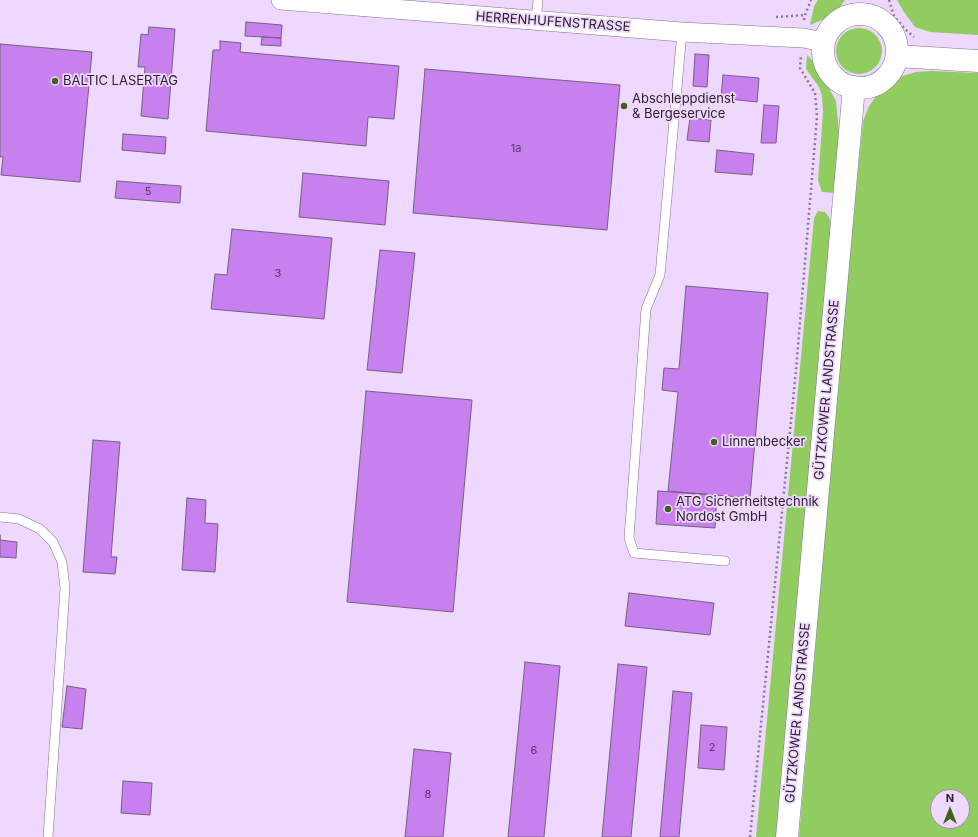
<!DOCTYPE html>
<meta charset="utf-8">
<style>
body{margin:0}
#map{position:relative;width:978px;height:837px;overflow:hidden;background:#efd8fe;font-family:Inter,sans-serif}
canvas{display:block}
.north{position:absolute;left:930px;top:789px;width:40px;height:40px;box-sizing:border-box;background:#efd8fe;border:1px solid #a190ac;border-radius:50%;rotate:0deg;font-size:11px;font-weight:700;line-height:16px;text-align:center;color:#2c2331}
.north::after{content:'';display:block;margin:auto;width:14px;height:18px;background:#3e621b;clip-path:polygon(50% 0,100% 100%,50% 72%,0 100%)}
</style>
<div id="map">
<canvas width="978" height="837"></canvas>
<div class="north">N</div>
</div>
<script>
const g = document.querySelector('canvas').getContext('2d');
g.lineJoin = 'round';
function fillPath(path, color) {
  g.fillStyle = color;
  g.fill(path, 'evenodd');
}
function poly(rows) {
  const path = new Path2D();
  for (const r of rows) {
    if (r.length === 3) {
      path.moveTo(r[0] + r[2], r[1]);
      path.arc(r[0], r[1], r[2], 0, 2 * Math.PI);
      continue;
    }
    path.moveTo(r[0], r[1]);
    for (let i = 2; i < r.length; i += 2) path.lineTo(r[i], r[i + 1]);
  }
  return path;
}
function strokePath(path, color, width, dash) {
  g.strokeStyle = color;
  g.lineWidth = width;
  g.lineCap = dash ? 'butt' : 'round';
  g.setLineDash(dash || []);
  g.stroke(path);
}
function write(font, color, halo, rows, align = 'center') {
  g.font = font + ' Inter,sans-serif';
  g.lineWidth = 3.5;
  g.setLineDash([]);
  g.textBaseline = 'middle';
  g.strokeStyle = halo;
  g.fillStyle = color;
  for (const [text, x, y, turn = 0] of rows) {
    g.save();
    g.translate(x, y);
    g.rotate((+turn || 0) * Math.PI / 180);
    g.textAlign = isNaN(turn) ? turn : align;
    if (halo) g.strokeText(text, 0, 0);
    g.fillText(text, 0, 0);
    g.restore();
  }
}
const green = poly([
 [818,0,845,0,838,10,827,18,810,25,814,6],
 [897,0,978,0,978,35,930,32,915,27,904,12],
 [859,51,23],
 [807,55,815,63,836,101,839,131,838,156,834,193,822,192,818,181,823,112,822,96,819,87,806,69],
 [932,71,978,73,978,837,799,837,844,313,863,121,869,106,877,95,892,82,902,76,916,72],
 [938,797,962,797,962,821,938,821],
 [818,211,825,212,829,217,831,225,777,837,756,837,814,218]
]);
const building = poly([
 [246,22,282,25,281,38,245,36,246,22],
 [149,27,175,29,168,119,141,116,145,67,138,67,141,34,148,35,149,27],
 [262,37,281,38,281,46,261,45,262,37],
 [220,41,241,43,240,52,399,66,394,119,368,117,366,146,206,131,213,50,220,50,220,41],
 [0,44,92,52,80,182,1,175,3,157,0,157,0,44],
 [695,54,709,55,707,87,693,86,695,54],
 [425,69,620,85,607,230,413,213,425,69],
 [723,75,759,78,757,102,721,98,723,75],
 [764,105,779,106,776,143,761,143,764,105],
 [690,118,711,120,709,142,687,140,690,118],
 [123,134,166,137,165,154,122,150,123,134],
 [717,150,754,154,752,175,715,172,717,150],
 [303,173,389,181,385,225,299,217,303,173],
 [117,181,181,186,180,203,115,198,117,181],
 [232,229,332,238,324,319,211,309,215,274,227,275,232,229],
 [380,250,415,253,402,373,367,370,380,250],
 [686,286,768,293,750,498,668,491,678,392,662,390,664,368,679,369,686,286],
 [366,391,472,400,453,612,347,602,366,391],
 [93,440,120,442,111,557,117,557,115,574,83,572,93,440],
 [658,491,717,495,715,528,656,524,658,491],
 [187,498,206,500,205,523,218,524,215,572,182,570,187,498],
 [0,535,0,540,17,542,16,558,0,557,0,535],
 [629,593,714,603,710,635,625,626,629,593],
 [525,662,560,666,544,837,508,837,525,662],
 [618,664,647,667,631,837,602,837,618,664],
 [67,686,86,689,82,729,62,727,67,686],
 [673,691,692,693,679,837,660,837,673,691],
 [701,725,727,727,724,770,698,768,701,725],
 [414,749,451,753,443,837,405,837,414,749],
 [123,781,152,783,150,815,121,813,123,781]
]);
const path = poly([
 [889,0,894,16,905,29,914,37],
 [776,17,805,15],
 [804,20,805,15,811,0],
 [750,837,796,370,817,117,815,93,800,68,801,55]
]);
const service = poly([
 [536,21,538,0],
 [682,32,660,275,646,309,629,538,634,553,725,561],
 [0,517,19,519,40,529,53,542,62,562,65,588,48,837]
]);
const minor = poly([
 [281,0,682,32,803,38,824,42]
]);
const secondary = poly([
 [860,51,37],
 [897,56,978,61],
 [787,837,854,87]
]);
const markers = [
 [55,81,4,"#3e621b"],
 [624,106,4,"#3e621b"],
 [714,442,4,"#3e621b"],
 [668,509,4,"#3e621b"]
];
const numberNames = [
 ["1a",516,149],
 ["5",148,192],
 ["3",278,274],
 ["2",712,748],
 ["6",534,751],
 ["8",428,795]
];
const streetNames = [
 ["HERRENHUFENSTRASSE",553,22,4],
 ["GÜTZKOWER LANDSTRASSE",827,390,-85],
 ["GÜTZKOWER LANDSTRASSE",798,713,-85]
];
const poiNames = [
 ["BALTIC LASERTAG",63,81],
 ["Abschleppdienst",632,99],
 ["& Bergeservice",632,114],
 ["Linnenbecker",722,442],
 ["ATG Sicherheitstechnik",676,502],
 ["Nordost GmbH",676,517]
];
fillPath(green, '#91cc60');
fillPath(building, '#c780ed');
strokePath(building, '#745f80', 1);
strokePath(service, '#846f91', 10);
strokePath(minor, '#846f91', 20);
strokePath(secondary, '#846f91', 23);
strokePath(path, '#887892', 2.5, [2, 3]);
strokePath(service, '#fff', 9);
strokePath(minor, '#fff', 19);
strokePath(secondary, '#fff', 22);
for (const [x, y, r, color] of markers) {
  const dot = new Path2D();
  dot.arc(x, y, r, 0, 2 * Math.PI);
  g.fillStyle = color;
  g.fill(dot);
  strokePath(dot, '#efd8fe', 1.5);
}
write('11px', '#533a60', null, numberNames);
write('13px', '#2c2331', '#efd8fe', streetNames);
write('13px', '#2c2331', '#efd8fe', poiNames, 'left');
</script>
